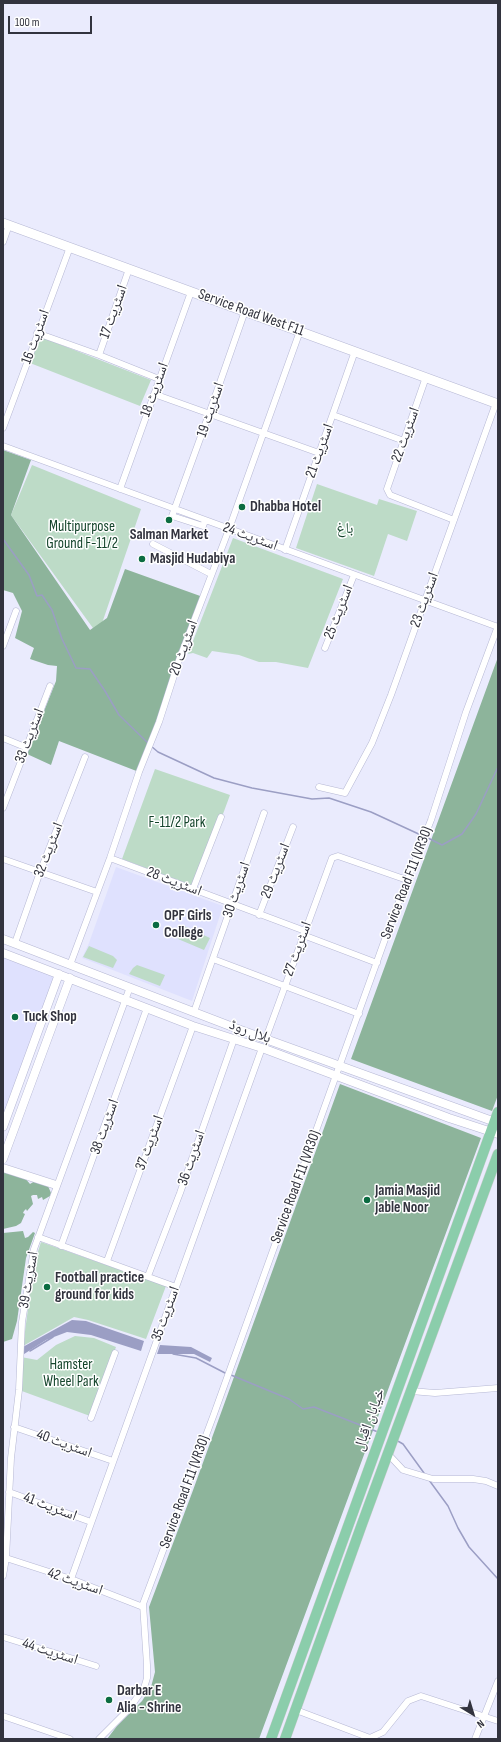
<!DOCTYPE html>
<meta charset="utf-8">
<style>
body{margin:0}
#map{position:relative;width:501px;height:1742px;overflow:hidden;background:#eaebfd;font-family:"Sofia Sans Condensed",sans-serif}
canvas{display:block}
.frame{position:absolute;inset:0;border:4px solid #32333e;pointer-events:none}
.north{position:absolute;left:453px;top:1694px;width:40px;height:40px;-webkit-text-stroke:3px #fff;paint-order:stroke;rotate:142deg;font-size:11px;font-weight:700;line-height:16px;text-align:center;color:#32333e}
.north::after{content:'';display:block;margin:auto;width:14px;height:18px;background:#32333e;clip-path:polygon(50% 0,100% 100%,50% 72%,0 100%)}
.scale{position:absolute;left:8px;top:16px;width:84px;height:18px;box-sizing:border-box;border:2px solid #32333e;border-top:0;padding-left:5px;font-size:12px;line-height:14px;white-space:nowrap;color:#32333e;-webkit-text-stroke:3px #fff;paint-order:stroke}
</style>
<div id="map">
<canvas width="501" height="1742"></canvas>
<div class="frame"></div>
<div class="north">N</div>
<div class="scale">100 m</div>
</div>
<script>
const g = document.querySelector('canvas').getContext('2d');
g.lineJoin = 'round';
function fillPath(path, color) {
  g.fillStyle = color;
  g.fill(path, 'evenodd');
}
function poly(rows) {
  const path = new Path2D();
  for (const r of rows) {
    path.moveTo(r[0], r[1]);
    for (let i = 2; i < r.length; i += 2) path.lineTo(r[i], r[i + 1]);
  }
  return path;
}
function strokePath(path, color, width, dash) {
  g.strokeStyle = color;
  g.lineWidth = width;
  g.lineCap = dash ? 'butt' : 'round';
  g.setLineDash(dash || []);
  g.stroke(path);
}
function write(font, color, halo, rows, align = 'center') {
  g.font = font + ' "Sofia Sans Condensed","Noto Naskh Arabic",sans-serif';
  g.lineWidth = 3;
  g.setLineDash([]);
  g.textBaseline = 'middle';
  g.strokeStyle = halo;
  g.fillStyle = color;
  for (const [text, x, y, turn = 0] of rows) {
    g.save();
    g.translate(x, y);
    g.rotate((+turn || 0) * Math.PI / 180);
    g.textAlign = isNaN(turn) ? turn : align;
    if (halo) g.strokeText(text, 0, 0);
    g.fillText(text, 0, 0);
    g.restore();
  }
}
const built = poly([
 [116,867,223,906,192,1001,82,958,89,943],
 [3,954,56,974,3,1117]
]);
const green = poly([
 [41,337,151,380,140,406,30,363],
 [32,465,141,509,98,635,11,515],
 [317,484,377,505,379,499,417,511,407,541,388,534,374,576,296,548],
 [233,538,343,579,308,668,276,662,259,662,239,655,212,651,207,658,193,653,188,654],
 [155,769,230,795,196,887,122,859],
 [184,926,210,938,204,950,178,939],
 [89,946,113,956,117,960,113,968,83,957],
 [137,965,165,975,160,986,129,974,133,968],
 [41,1242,166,1286,146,1339,88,1320,74,1317,23,1346,34,1264],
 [75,1336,94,1338,116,1347,90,1416,19,1390,21,1357,37,1360,56,1345]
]);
const forest = poly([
 [3,450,31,460,11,515,90,630,107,618,125,569,203,597,139,772,59,741,51,765,27,754,56,681,57,666,48,665,30,659,34,648,15,638,22,611,13,593,3,590],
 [498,657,498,1095,492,1111,351,1059],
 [340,1084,481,1138,259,1739,107,1739,117,1726,142,1701,151,1687,155,1672,149,1607,192,1493],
 [3,1169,24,1177,30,1184,35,1181,48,1186,51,1193,50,1196,43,1200,42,1197,38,1199,37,1195,33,1195,31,1196,33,1204,27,1211,26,1209,24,1211,23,1213,25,1214,21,1223,16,1226,3,1229],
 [23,1231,25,1238,28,1237,33,1232,35,1233,26,1258,17,1321,12,1339,3,1342,3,1233]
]);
const water = poly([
 [72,1320,86,1321,144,1341,141,1351,91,1335,67,1332,46,1340,21,1356,21,1348],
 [160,1345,191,1347,212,1358,210,1362,194,1354,157,1354]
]);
const stream = poly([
 [3,539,29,575,37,596,42,595,52,610,62,639,76,668,90,669,105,691,119,715,148,743],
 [151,746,158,752,214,778,252,788,312,799,329,798,371,812,423,836],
 [426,837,442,845,462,834,476,814,498,767],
 [30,1351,53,1337],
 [173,1354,196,1358,227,1374],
 [231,1375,289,1399,303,1409,314,1407,378,1432],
 [396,1440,403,1444,424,1473],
 [429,1480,448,1506,458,1528,469,1547,498,1579]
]);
const minor = poly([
 [3,242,9,225],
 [37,333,99,355,159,379],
 [99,355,129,269],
 [426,377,387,489,390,495,454,520],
 [154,394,319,453],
 [333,415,404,441],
 [3,428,70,247],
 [3,446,498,627],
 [120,489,191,292],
 [205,521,203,526,172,516,209,414,245,311],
 [153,544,211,574],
 [285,550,355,351],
 [3,646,16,611],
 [325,648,354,575],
 [3,738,25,747],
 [319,787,345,793,372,743,391,695,496,403],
 [3,808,50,686],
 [110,858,305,931],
 [3,859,97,892],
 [193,889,221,817],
 [259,915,293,827],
 [303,935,377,963],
 [15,943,40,872,85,757],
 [213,959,359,1014],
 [70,965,110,858,139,772,159,722,179,660,229,529,300,331],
 [194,1012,264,813],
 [266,1038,332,858,338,856,407,880],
 [38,1237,176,1287],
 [61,1246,147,1008],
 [107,1261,193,1026],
 [148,1276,180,1193,234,1039],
 [411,1391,435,1393,498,1388],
 [91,1418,115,1353],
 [14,1427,113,1461],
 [389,1455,403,1470,433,1479,473,1479,486,1481,498,1486],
 [9,1492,91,1522],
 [6,1558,71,1579,143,1607],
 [3,1576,6,1558,11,1458,19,1390,22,1322,34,1249,130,987],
 [71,1579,262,1048],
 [3,1637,96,1666],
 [296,1710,370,1738,383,1732,408,1701,421,1696,498,1721],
 [3,1716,70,1739],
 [99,1739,128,1710,144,1688,147,1678,147,1665,143,1604,214,1414,393,917,431,820,466,712,498,626],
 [475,1739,498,1681]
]);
const tertiary = poly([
 [3,939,238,1029,498,1123],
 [3,953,193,1026,262,1048,449,1118,498,1134],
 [3,1127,59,974],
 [3,1159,70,978],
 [3,1168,56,1185]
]);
const secondary = poly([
 [3,223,498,404]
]);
const primary = poly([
 [271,1739,498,1112],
 [285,1739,362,1524,498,1154]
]);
const markers = [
 [242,507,4,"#0b6c41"],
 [169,520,4,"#0b6c41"],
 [142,559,4,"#0b6c41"],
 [156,925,4,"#0b6c41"],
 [15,1017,4,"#0b6c41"],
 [367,1200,4,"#0b6c41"],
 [47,1287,4,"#0b6c41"],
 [109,1700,4,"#0b6c41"]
];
const streetNames = [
 ["اسٹریٹ 17",114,312,-70],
 ["Service Road West F11",251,313,20],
 ["اسٹریٹ 16",36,337,-70],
 ["اسٹریٹ 18",155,390,-70],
 ["اسٹریٹ 19",211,410,-71],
 ["اسٹریٹ 22",406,435,-70],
 ["اسٹریٹ 21",320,451,-70],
 ["اسٹریٹ 24",250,537,20],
 ["اسٹریٹ 23",425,600,-70],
 ["اسٹریٹ 25",339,612,-69],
 ["اسٹریٹ 20",184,648,-70],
 ["اسٹریٹ 33",30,736,-69],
 ["اسٹریٹ 32",49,850,-69],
 ["اسٹریٹ 29",276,871,-69],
 ["اسٹریٹ 28",174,882,21],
 ["Service Road F11 (VR30)",407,883,-69],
 ["اسٹریٹ 30",237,890,-71],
 ["اسٹریٹ 27",298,949,-70],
 ["ہلال روڈ",250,1032,20],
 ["اسٹریٹ 38",105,1127,-70],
 ["اسٹریٹ 37",150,1143,-70],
 ["اسٹریٹ 36",192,1158,-71],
 ["Service Road F11 (VR30)",296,1187,-70],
 ["اسٹریٹ 39",29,1280,-80],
 ["اسٹریٹ 35",166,1314,-70],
 ["خیابان اقبال",370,1420,-70],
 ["اسٹریٹ 40",64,1444,20],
 ["Service Road F11 (VR30)",185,1492,-70],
 ["اسٹریٹ 41",50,1507,21],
 ["اسٹریٹ 42",75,1582,19],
 ["اسٹریٹ 44",50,1652,18]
];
const poiNames = [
 ["Dhabba Hotel",250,507],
 ["Salman Market",169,535,"center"],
 ["Masjid Hudabiya",150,559],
 ["OPF Girls",164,916],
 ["College",164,933],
 ["Tuck Shop",23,1017],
 ["Jamia Masjid",375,1191],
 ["Jable Noor",375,1208],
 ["Football practice",55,1278],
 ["ground for kids",55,1295],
 ["Darbar E",117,1691],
 ["Alia - Shrine",117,1708]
];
const parkNames = [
 ["Multipurpose",82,527],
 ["Ground F-11/2",82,544],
 ["باغ",345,529],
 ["F-11/2 Park",177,823],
 ["Hamster",71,1365],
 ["Wheel Park",71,1382]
];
fillPath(built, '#dfe1fe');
fillPath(green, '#bddbc7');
fillPath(forest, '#8db49b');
fillPath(water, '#9b9ec4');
strokePath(stream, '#9b9ec4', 1.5);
strokePath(minor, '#b6b8d4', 7);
strokePath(tertiary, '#b6b8d4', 9);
strokePath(secondary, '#b6b8d4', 10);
strokePath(primary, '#ceced1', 11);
strokePath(minor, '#fff', 6);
strokePath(tertiary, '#fff', 8);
strokePath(secondary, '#fff', 9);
strokePath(primary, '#8bcdab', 10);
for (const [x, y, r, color] of markers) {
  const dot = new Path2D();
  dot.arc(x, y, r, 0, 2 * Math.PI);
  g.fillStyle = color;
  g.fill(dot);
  strokePath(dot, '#fff', 1.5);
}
write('15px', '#32333e', '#fff', streetNames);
write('bold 15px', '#32333e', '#fff', poiNames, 'left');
write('15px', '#14442b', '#fff', parkNames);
</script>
